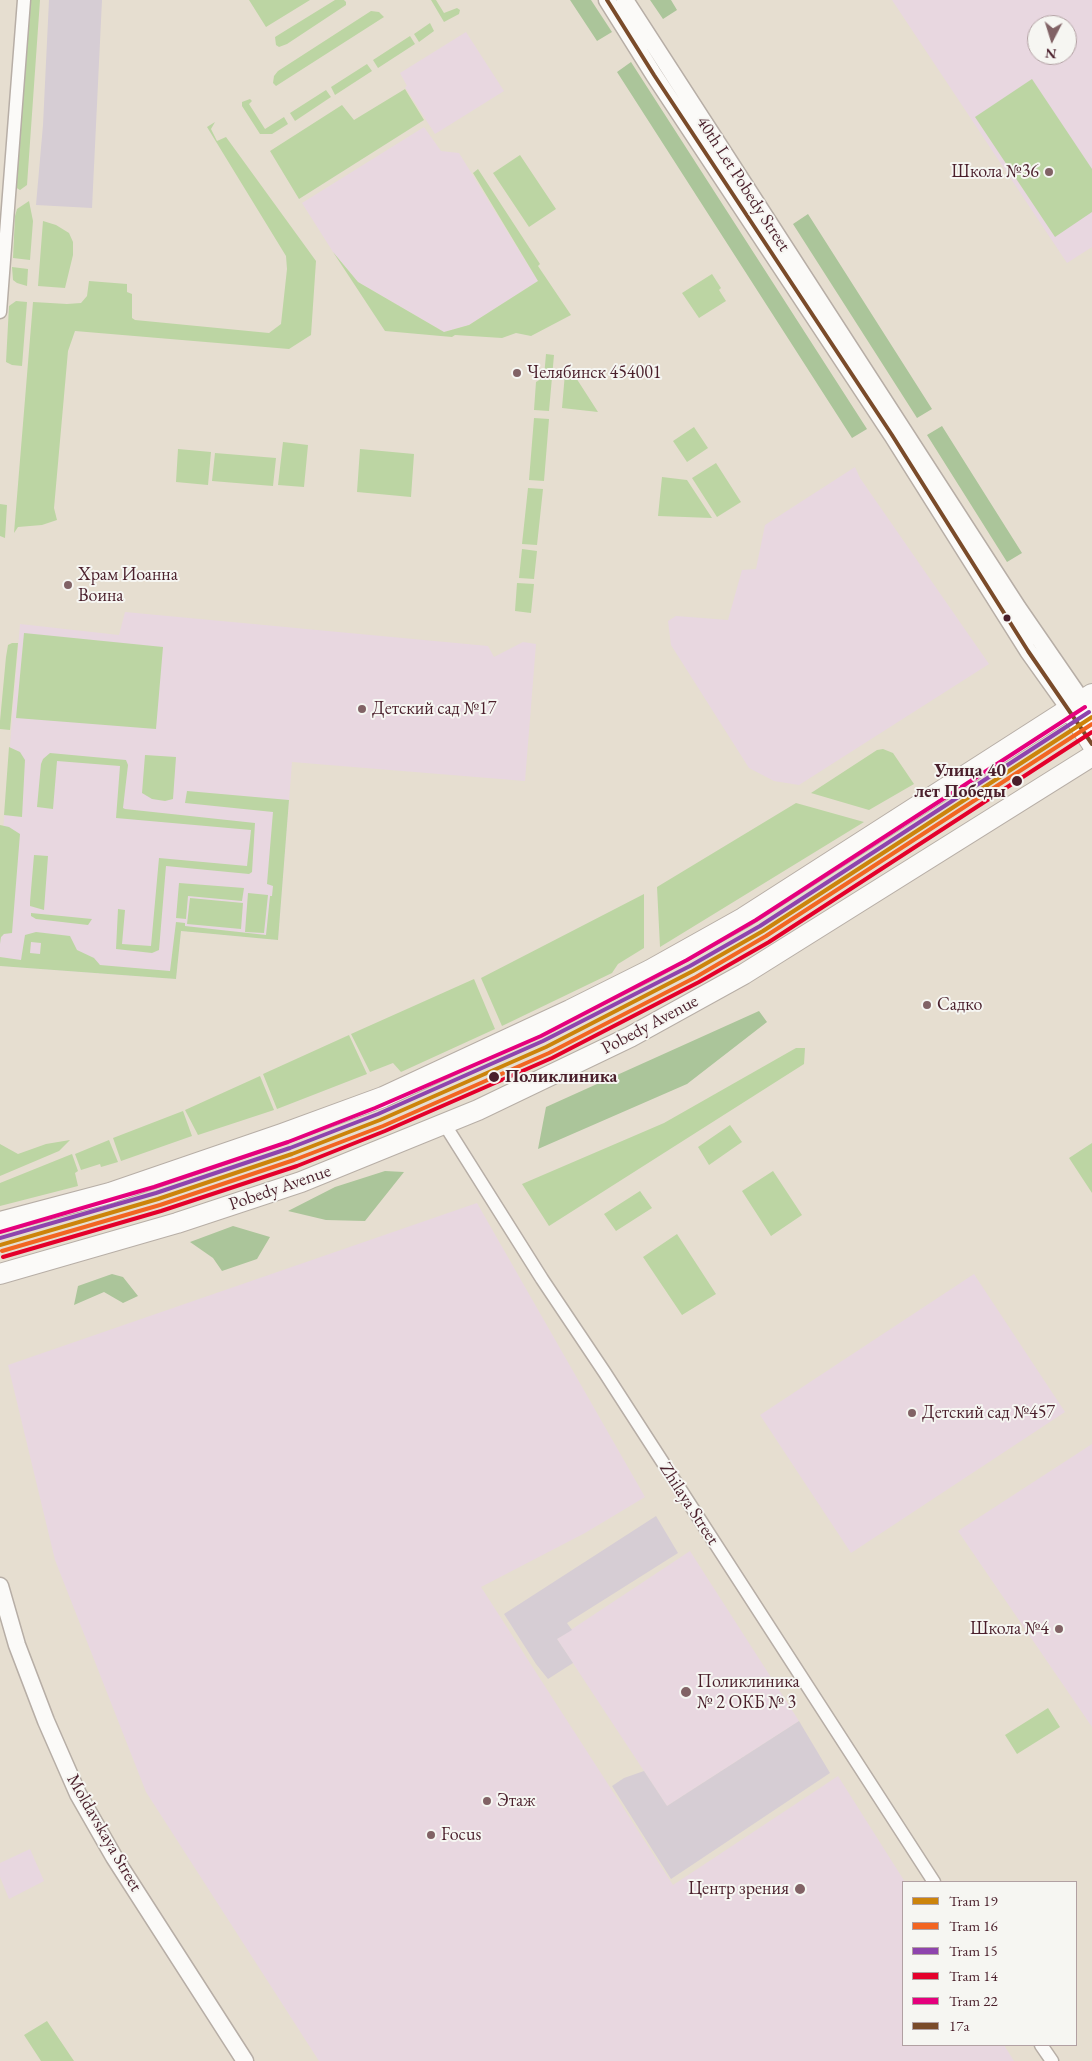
<!DOCTYPE html>
<meta charset="utf-8">
<style>
body{margin:0}
#map{position:relative;width:1092px;height:2061px;overflow:hidden;background:#e6ded0;font-family:"EB Garamond",serif}
canvas{display:block}
.legend{position:absolute;left:902px;top:1881px;width:175px;height:165px;box-sizing:border-box;background:#f6f6f2;border:1px solid #b1a0a2;margin:0;padding:6px 9px;list-style:none;font-size:15px;color:#4a1f2b}
.legend li{display:flex;align-items:center;gap:10px;height:25px}
.legend b{width:25px;border:1px solid #b1a0a2}
.north{position:absolute;left:1027px;top:15px;width:50px;height:50px;box-sizing:border-box;background:#f6f6f2;border:1px solid #b1a0a2;border-radius:50%;rotate:185deg;font-size:14px;font-weight:700;line-height:20px;text-align:center;color:#4a1f2b}
.north::after{content:'';display:block;margin:auto;width:18px;height:22px;background:#816265;clip-path:polygon(50% 0,100% 100%,50% 72%,0 100%)}
</style>
<div id="map">
<canvas width="1092" height="2061"></canvas>
<ul class="legend">
<li><b style="height:6px;background:#cc840b"></b>Tram 19</li>
<li><b style="height:6px;background:#f26522"></b>Tram 16</li>
<li><b style="height:6px;background:#8e44ad"></b>Tram 15</li>
<li><b style="height:6px;background:#e4002b"></b>Tram 14</li>
<li><b style="height:6px;background:#e5007d"></b>Tram 22</li>
<li><b style="height:6px;background:#7a4b2a"></b>17a</li>
</ul>
<div class="north">N</div>
</div>
<script>
const g = document.querySelector('canvas').getContext('2d');
g.lineJoin = 'round';
function fillPath(path, color) {
  g.fillStyle = color;
  g.fill(path, 'evenodd');
}
function poly(rows) {
  const path = new Path2D();
  for (const r of rows) {
    path.moveTo(r[0], r[1]);
    for (let i = 2; i < r.length; i += 2) path.lineTo(r[i], r[i + 1]);
  }
  return path;
}
function strokePath(path, color, width, dash) {
  g.strokeStyle = color;
  g.lineWidth = width;
  g.lineCap = dash ? 'butt' : 'round';
  g.setLineDash(dash || []);
  g.stroke(path);
}
function write(font, color, halo, rows, align = 'center') {
  g.font = font + ' "EB Garamond",serif';
  g.lineWidth = 4;
  g.setLineDash([]);
  g.textBaseline = 'middle';
  g.strokeStyle = halo;
  g.fillStyle = color;
  for (const [text, x, y, turn = 0] of rows) {
    g.save();
    g.translate(x, y);
    g.rotate((+turn || 0) * Math.PI / 180);
    g.textAlign = isNaN(turn) ? turn : align;
    if (halo) g.strokeText(text, 0, 0);
    g.fillText(text, 0, 0);
    g.restore();
  }
}
const built = poly([
 [892,0,1092,0,1092,247,1067,263],
 [1037,25,1067,25,1067,55,1037,55],
 [466,32,504,91,435,134,405,87,407,86,400,73],
 [424,127,441,151,459,153,538,281,469,325,444,332,358,282,333,252,302,203],
 [855,467,860,478,989,664,799,785,774,781,749,768,671,645,668,621,676,616,728,620,742,570,756,569,765,525],
 [125,612,488,646,494,657,523,642,536,644,525,781,292,762,278,940,181,931,176,979,0,966,0,867,20,624,119,635],
 [477,1203,645,1497,585,1533,481,1587,673,1885,838,1776,905,1882,903,1882,903,2045,1004,2045,1014,2061,319,2061,146,1792,55,1560,8,1365],
 [974,1274,1065,1412,851,1553,760,1415],
 [1092,1444,1092,1727,958,1531],
 [690,1551,799,1721,667,1806,557,1639],
 [30,1849,44,1881,9,1899,0,1877,0,1863]
]);
const industrial = poly([
 [49,0,102,0,92,208,36,205,43,125],
 [656,1516,678,1553,567,1623,572,1630,557,1639,573,1663,548,1679,536,1664,504,1614],
 [799,1721,830,1773,671,1879,612,1786,624,1778,644,1771,667,1806]
]);
const green = poly([
 [30,0,40,0,27,185,20,190,15,187],
 [249,0,310,0,266,27],
 [335,0,344,0,346,2,346,5,287,44,279,47,276,45,275,37],
 [431,0,436,0,444,13,457,8,460,10,459,14,444,22],
 [371,11,379,12,384,17,276,86,273,83,274,76,278,71],
 [430,23,434,31,419,42,414,34],
 [410,36,415,44,378,68,373,60],
 [367,64,372,71,335,95,331,87],
 [1032,79,1092,169,1092,212,1055,237,975,117],
 [405,89,424,120,299,199,270,151,342,105,354,120],
 [326,90,331,97,295,121,290,113],
 [250,99,252,101,249,104,265,129,284,117,288,124,272,134,260,134,242,106,242,102],
 [215,122,211,129,217,141,226,137,316,261,311,335,289,349,75,331,68,351,54,508,57,520,42,525,18,527,14,533,33,302,67,304,81,303,87,296,89,281,127,284,127,292,132,294,132,318,135,320,269,333,281,324,287,269,286,256,207,127],
 [520,155,556,209,529,227,493,173],
 [478,169,540,264,538,266,571,315,531,336,516,333,502,338,455,335,452,337,385,331,333,252,358,282,444,332,469,325,538,281,473,173],
 [29,201,33,221,30,260,13,258,15,216,17,209],
 [43,221,56,225,69,233,73,242,73,255,65,288,38,286],
 [12,267,28,269,27,286,17,283,13,280],
 [712,274,721,288,719,290,726,301,699,318,682,293],
 [16,301,27,302,22,366,12,365,6,362,9,306],
 [546,354,554,355,549,411,534,410,536,382,544,377],
 [571,370,598,412,562,408,565,373],
 [534,418,549,419,544,481,529,480],
 [694,427,708,448,687,462,673,441],
 [283,442,308,445,304,487,278,485],
 [178,449,211,452,208,485,176,482],
 [360,449,414,454,411,497,357,492],
 [215,453,276,458,273,486,212,481],
 [716,463,741,502,717,517,692,478],
 [662,477,687,480,712,518,658,516],
 [528,488,543,489,537,545,522,544],
 [0,504,7,505,5,538,0,536],
 [522,549,537,551,534,579,519,578],
 [517,583,534,584,531,613,515,611],
 [24,633,163,647,156,729,16,718],
 [12,643,18,643,10,730,0,729,0,721,6,657,8,645],
 [9,747,20,752,25,760,22,817,4,815],
 [883,749,893,753,914,784,869,810,811,793,877,750],
 [50,753,126,760,128,765,123,808,125,809,255,823,252,872,249,874,166,866,159,950,152,953,116,949,118,909,125,910,122,944,151,946,159,858,247,866,251,830,116,818,120,766,57,761,53,809,37,807,41,764,43,759],
 [145,755,176,757,173,799,165,801,152,799,142,793],
 [187,791,289,800,278,940,181,931,176,979,0,966,0,957,21,960,25,935,36,932,70,936,77,950,94,958,100,965,170,971,176,922,185,923,185,926,266,935,270,896,272,896,273,886,267,884,273,812,185,803],
 [31,942,41,943,40,954,30,953],
 [796,803,864,822,660,947,657,887],
 [0,825,9,827,20,834,12,933,4,934,1,937,0,944],
 [34,855,48,856,44,910,30,906,30,902],
 [179,883,244,888,242,901,188,896,186,919,176,918],
 [248,893,268,895,264,933,245,932],
 [644,894,644,948,618,964,612,973,502,1026,481,978],
 [190,898,243,903,241,929,187,924],
 [31,913,92,919,88,925,36,919,31,916],
 [474,979,495,1029,401,1072,393,1063,370,1072,351,1034],
 [349,1035,367,1074,277,1109,263,1074],
 [796,1048,805,1048,804,1064,549,1226,522,1184,664,1123],
 [260,1076,274,1110,198,1135,185,1110],
 [183,1111,192,1136,121,1161,113,1138],
 [730,1125,742,1142,709,1165,698,1147],
 [70,1140,59,1151,0,1176,0,1144,18,1154,46,1144],
 [109,1140,118,1162,101,1167,100,1164,81,1170,75,1154],
 [1092,1143,1092,1193,1069,1158],
 [72,1154,78,1171,75,1173,78,1186,0,1206,0,1183],
 [773,1171,802,1215,771,1236,742,1191],
 [640,1191,652,1208,616,1231,604,1214],
 [677,1234,716,1294,682,1315,643,1257],
 [1048,1708,1060,1727,1017,1754,1005,1735],
 [47,2021,74,2061,41,2061,24,2035]
]);
const forest = poly([
 [570,0,591,0,612,32,597,41],
 [650,0,671,0,677,10,663,19],
 [631,62,867,429,852,438,617,72],
 [808,214,932,409,917,418,793,224],
 [942,426,1022,553,1007,562,927,435],
 [759,1011,767,1022,687,1084,538,1149,546,1107],
 [385,1171,404,1172,365,1221,326,1220,288,1211,335,1187],
 [233,1226,270,1237,257,1259,222,1271,213,1258,190,1242],
 [112,1274,123,1277,138,1296,123,1303,104,1292,74,1305,78,1286]
]);
const minor = poly([
 [0,312,24,0],
 [445,1125,542,1279,605,1373,934,1882],
 [1041,2045,1052,2061]
]);
const tertiary = poly([
 [607,0,654,75,892,435,1028,651,1070,710],
 [625,0,1018,608,1082,701],
 [0,1586,17,1645,46,1721,78,1794,114,1857,245,2061]
]);
const primary = poly([
 [1082,701,1092,718],
 [1070,710,1092,744],
 [0,1222,110,1193,282,1134,383,1097,570,1010,650,970,743,918,1092,694],
 [0,1274,177,1223,301,1182,478,1110,630,1037,744,974,1092,756]
]);
const bus1 = poly([
 [607,0,654,75,892,435,1028,651,1092,744]
]);
const tram1 = poly([
 [0,1245,158,1199,292,1154,380,1120,546,1047,693,971,763,931,1092,717]
]);
const tram2 = poly([
 [2,1251,160,1205,294,1160,383,1126,549,1053,696,977,766,936,1092,724]
]);
const tram3 = poly([
 [0,1238,156,1193,290,1148,378,1114,543,1041,690,966,760,926,1089,712]
]);
const tram4 = poly([
 [3,1257,161,1211,297,1166,385,1131,552,1058,699,982,769,942,1092,732]
]);
const tram5 = poly([
 [0,1232,154,1187,288,1142,375,1108,541,1036,687,960,756,920,1085,707]
]);
const markers = [
 [1049,172,5,"#816265"],
 [517,373,5,"#816265"],
 [68,585,5,"#816265"],
 [1007,618,4.5,"#4a1f2b"],
 [362,709,5,"#816265"],
 [1017,781,6,"#4a1f2b"],
 [927,1005,5,"#816265"],
 [494,1077,6,"#4a1f2b"],
 [912,1413,5,"#816265"],
 [1059,1629,5,"#816265"],
 [686,1692,6,"#816265"],
 [487,1801,5,"#816265"],
 [431,1835,5,"#816265"],
 [800,1889,6,"#816265"]
];
const poiNames = [
 ["Школа №36",1039,172,"right"],
 ["Челябинск 454001",527,373],
 ["Храм Иоанна",78,575],
 ["Воина",78,596],
 ["Детский сад №17",372,709],
 ["Садко",937,1005],
 ["Детский сад №457",922,1413],
 ["Школа №4",1049,1629,"right"],
 ["Поликлиника",697,1682],
 ["№ 2 ОКБ № 3",697,1703],
 ["Этаж",497,1801],
 ["Focus",441,1835],
 ["Центр зрения",789,1889,"right"]
];
const streetNames = [
 ["40th Let Pobedy Street",743,184,57],
 ["Pobedy Avenue",650,1025,-28],
 ["Pobedy Avenue",280,1188,-19],
 ["Zhilaya Street",689,1504,57],
 ["Moldavskaya Street",104,1833,60]
];
const stopNames = [
 ["Улица 40",1006,771],
 ["лет Победы",1006,792],
 ["Поликлиника",505,1077,"left"]
];
fillPath(built, '#e8d7e0');
fillPath(industrial, '#d6cdd4');
fillPath(green, '#bcd5a3');
fillPath(forest, '#abc59a');
strokePath(minor, '#b7aea6', 15);
strokePath(tertiary, '#b7aea6', 19);
strokePath(primary, '#b7aea6', 22);
strokePath(minor, '#fbfaf8', 12);
strokePath(tertiary, '#fbfaf8', 16);
strokePath(primary, '#fbfaf8', 20);
strokePath(bus1, '#7a4b2a', 4);
strokePath(tram1, '#cc840b', 4);
strokePath(tram2, '#f26522', 4);
strokePath(tram3, '#8e44ad', 4);
strokePath(tram4, '#e4002b', 4);
strokePath(tram5, '#e5007d', 4);
for (const [x, y, r, color] of markers) {
  const dot = new Path2D();
  dot.arc(x, y, r, 0, 2 * Math.PI);
  g.fillStyle = color;
  g.fill(dot);
  strokePath(dot, '#f6f6f2', 2);
}
write('18px', '#4a1f2b', '#f6f6f2', poiNames, 'left');
write('18px', '#4a1f2b', '#f6f6f2', streetNames);
write('bold 18px', '#4a1f2b', '#f6f6f2', stopNames, 'right');
</script>
